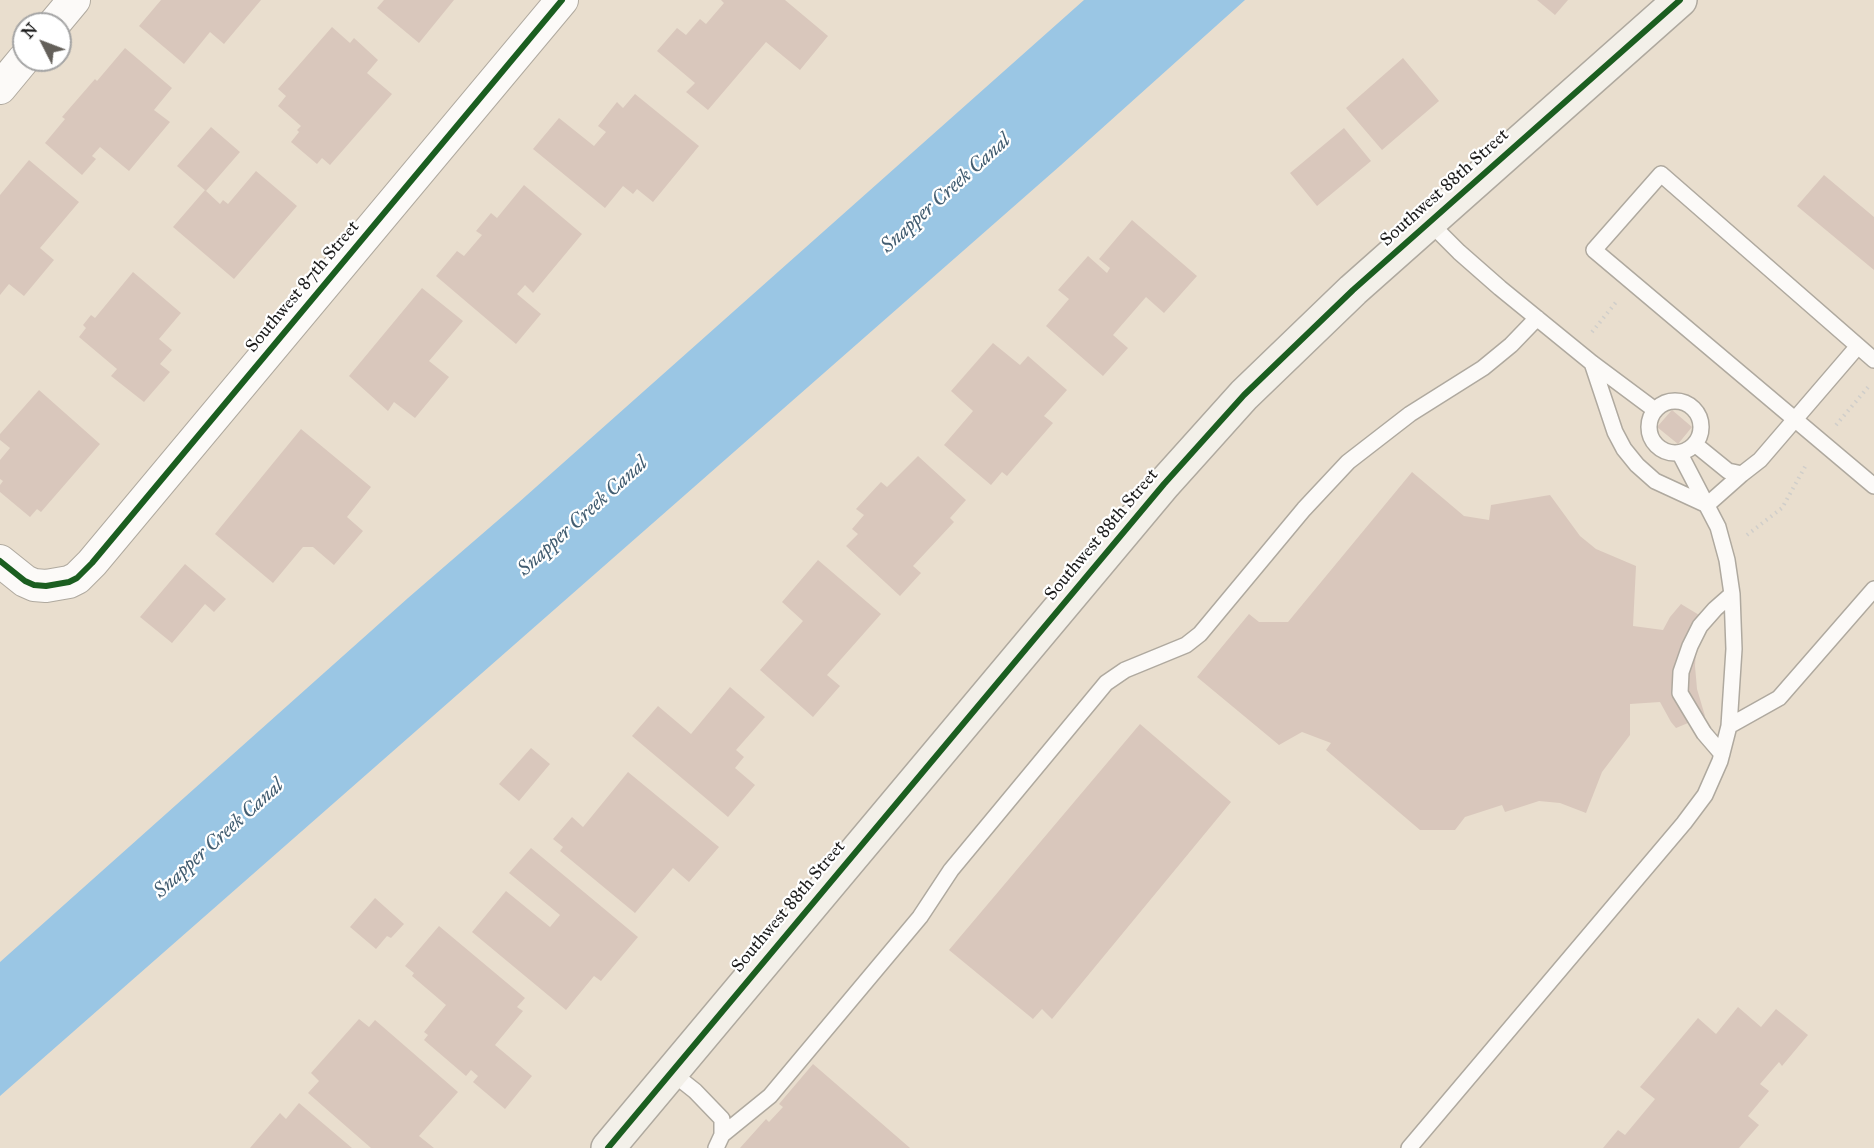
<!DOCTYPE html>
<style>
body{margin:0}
#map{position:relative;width:1874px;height:1148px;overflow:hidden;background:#e9dece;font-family:"IM FELL Great Primer",serif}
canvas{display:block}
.north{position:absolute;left:12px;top:12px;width:60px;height:60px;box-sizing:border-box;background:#fff;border:2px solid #a4a4a4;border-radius:50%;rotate:312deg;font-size:16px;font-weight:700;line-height:24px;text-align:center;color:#1c1c1c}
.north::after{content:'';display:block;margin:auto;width:21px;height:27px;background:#64605a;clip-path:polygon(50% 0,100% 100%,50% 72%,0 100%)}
</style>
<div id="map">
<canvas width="1874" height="1148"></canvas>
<div class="north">N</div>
</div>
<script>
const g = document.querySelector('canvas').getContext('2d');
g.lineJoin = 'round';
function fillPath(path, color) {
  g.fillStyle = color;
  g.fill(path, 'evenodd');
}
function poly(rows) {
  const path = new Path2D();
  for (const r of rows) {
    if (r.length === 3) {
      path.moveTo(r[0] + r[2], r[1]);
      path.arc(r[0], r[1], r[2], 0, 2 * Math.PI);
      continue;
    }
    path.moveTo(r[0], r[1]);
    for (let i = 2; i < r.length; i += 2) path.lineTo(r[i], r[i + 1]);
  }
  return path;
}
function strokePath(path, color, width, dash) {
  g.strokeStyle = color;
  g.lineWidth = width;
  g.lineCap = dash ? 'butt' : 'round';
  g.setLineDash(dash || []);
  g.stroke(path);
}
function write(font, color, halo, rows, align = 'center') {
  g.font = font + ' "IM FELL Great Primer",serif';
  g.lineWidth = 4.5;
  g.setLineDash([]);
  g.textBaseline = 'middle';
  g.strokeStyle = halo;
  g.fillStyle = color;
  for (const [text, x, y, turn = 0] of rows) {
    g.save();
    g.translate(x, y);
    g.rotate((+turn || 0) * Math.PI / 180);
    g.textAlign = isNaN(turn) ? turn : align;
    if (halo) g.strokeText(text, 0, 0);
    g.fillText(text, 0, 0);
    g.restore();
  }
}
const water = poly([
 [1084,0,1245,0,1061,165,0,1096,0,962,408,598,518,503]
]);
const building = poly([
 [161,0,261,0,224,44,210,32,184,64,139,26],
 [384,0,454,0,419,43,377,8],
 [721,0,785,0,828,36,800,70,766,42,708,110,686,92,695,83,657,51,677,28,686,35,700,19,706,24,724,3],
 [1537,0,1568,0,1555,15],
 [332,27,350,43,354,38,378,60,367,73,392,94,330,165,322,158,317,164,291,142,299,132,297,130,301,126,278,106,286,96,278,89],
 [125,48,172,88,154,110,170,122,129,171,100,147,92,156,96,159,82,175,45,143,65,119,62,117,95,79,97,81],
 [1403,58,1439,101,1382,150,1346,108],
 [635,94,699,146,653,202,637,189,633,194,623,186,605,208,533,149,559,118,594,146,606,132,598,126,617,102,623,108],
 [211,127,240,152,206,191,177,166],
 [1344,128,1371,161,1317,206,1290,173],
 [29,160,79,202,40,248,54,260,24,296,9,284,0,295,0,195],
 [256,171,297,206,234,279,173,227,205,190,220,204,223,200,228,204],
 [1824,175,1874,217,1874,270,1797,206],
 [524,185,582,234,533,293,525,285,517,294,541,314,516,344,436,276,457,251,464,256,482,235,476,231,491,213,497,218],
 [1132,220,1197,276,1164,313,1146,297,1113,335,1128,348,1103,376,1046,326,1069,299,1058,290,1088,256,1107,273,1110,268,1099,259],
 [133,272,181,313,159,339,172,350,160,364,170,372,144,402,111,376,117,369,79,337,86,328,83,325,91,315,95,318],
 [422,288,463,321,429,361,449,377,415,418,394,402,388,411,349,376],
 [993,343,1020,365,1028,356,1067,390,1044,416,1053,423,1007,476,1002,472,991,485,944,445,973,411,951,391],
 [39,390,100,444,41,512,37,509,30,517,0,492,0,485,3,481,0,479,0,460,10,448,0,440,0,434],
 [1672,410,1692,427,1678,444,1657,427],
 [301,429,371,487,347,517,363,531,334,565,313,547,303,547,273,583,215,534],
 [918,456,966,500,950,518,954,522,913,566,921,573,900,596,846,546,858,534,852,529,864,515,856,509,881,482,887,487],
 [1412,472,1464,516,1489,520,1491,505,1550,495,1580,536,1596,549,1636,566,1633,626,1663,630,1670,617,1681,604,1709,621,1696,651,1695,666,1697,689,1705,716,1676,728,1671,722,1660,702,1630,704,1630,735,1602,772,1586,813,1560,803,1539,801,1505,812,1502,805,1465,817,1455,830,1420,830,1326,750,1331,743,1302,732,1279,745,1197,677,1249,614,1259,622,1288,622],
 [818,560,881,614,827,675,840,686,813,717,760,670,803,621,782,602],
 [185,564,226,599,214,612,205,604,172,643,140,617],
 [730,687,765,717,736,750,744,757,735,768,755,785,728,817,632,736,658,706,691,734],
 [1140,724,1231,802,1052,1019,1042,1009,1033,1019,949,950],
 [531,748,550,764,519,801,499,784],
 [628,772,719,847,689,882,673,868,635,913,560,851,563,847,553,839,572,817,583,827],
 [531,848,638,937,601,981,594,976,566,1010,472,932,506,891,550,927,560,915,509,873],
 [375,898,404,924,391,938,387,936,376,949,350,927],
 [439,926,525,998,517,1007,523,1011,495,1045,532,1076,505,1109,473,1082,478,1076,471,1070,466,1076,424,1040,428,1035,424,1032,446,1005,412,976,414,973,405,966],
 [1738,1007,1761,1027,1776,1009,1808,1035,1782,1066,1779,1062,1760,1084,1769,1091,1748,1116,1759,1125,1739,1148,1603,1148,1618,1130,1625,1135,1655,1099,1640,1087,1698,1018,1716,1034],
 [359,1019,369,1027,375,1020,458,1092,419,1136,434,1148,371,1148,308,1093,319,1081,311,1073],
 [813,1064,910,1148,740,1148,766,1119,769,1122,783,1107,779,1104],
 [299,1103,352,1148,250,1148,280,1113,286,1119]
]);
const path = poly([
 [1592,332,1617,301],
 [1836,425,1869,386],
 [1747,535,1782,508,1806,465]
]);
const lane = poly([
 [1429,222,1459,252,1500,288,1592,363,1655,410],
 [1874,360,1661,174,1594,250,1874,486],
 [1592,363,1615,432,1624,449,1637,465,1655,481,1707,505,1742,474],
 [1675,427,26],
 [1696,445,1728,471,1742,474,1760,460,1858,346],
 [1729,726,1779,698,1874,589],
 [1722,754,1704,733,1680,693,1681,672,1690,646,1700,626,1715,609,1732,594],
 [671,1072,695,1091,722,1119,722,1135,716,1148],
 [722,1135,770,1096,920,917,951,870,1106,683,1125,670,1186,645,1200,634,1304,509,1348,462,1410,414,1483,368,1511,345,1537,318],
 [1409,1148,1684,823,1705,795,1720,761,1729,726,1734,649,1732,594,1727,560,1718,527,1680,454]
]);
const street = poly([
 [54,24,74,0],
 [0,88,24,59],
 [0,561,25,581,34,585,46,586,69,582,77,578,92,563,562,0]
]);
const secondary = poly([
 [608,1148,1164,484,1244,395,1353,290,1680,0]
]);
const cycleway = poly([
 [0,561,25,581,34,585,46,586,69,582,77,578,92,563,562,0],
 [608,1148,1164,484,1244,395,1353,290,1680,0]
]);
const streetNames = [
 ["Southwest 88th Street",1445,188,-42],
 ["Southwest 87th Street",303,287,-50],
 ["Southwest 88th Street",1102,535,-50],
 ["Southwest 88th Street",789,907,-50]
];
const waterNames = [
 ["Snapper Creek Canal",946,194,-42],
 ["Snapper Creek Canal",583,517,-42],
 ["Snapper Creek Canal",219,839,-42]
];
fillPath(water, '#9ac6e4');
fillPath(building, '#d9c7bc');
strokePath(lane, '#afa99f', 18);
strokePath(street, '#afa99f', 34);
strokePath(secondary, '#afa99f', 36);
strokePath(path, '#d0ceca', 4, [1.5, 4.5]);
strokePath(lane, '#fcfaf8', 15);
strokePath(street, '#fcfaf8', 32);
strokePath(secondary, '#f3f0e9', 33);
strokePath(cycleway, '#1b5e20', 6);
write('18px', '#1c1c1c', '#fff', streetNames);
write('italic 20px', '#415c70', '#fff', waterNames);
</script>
